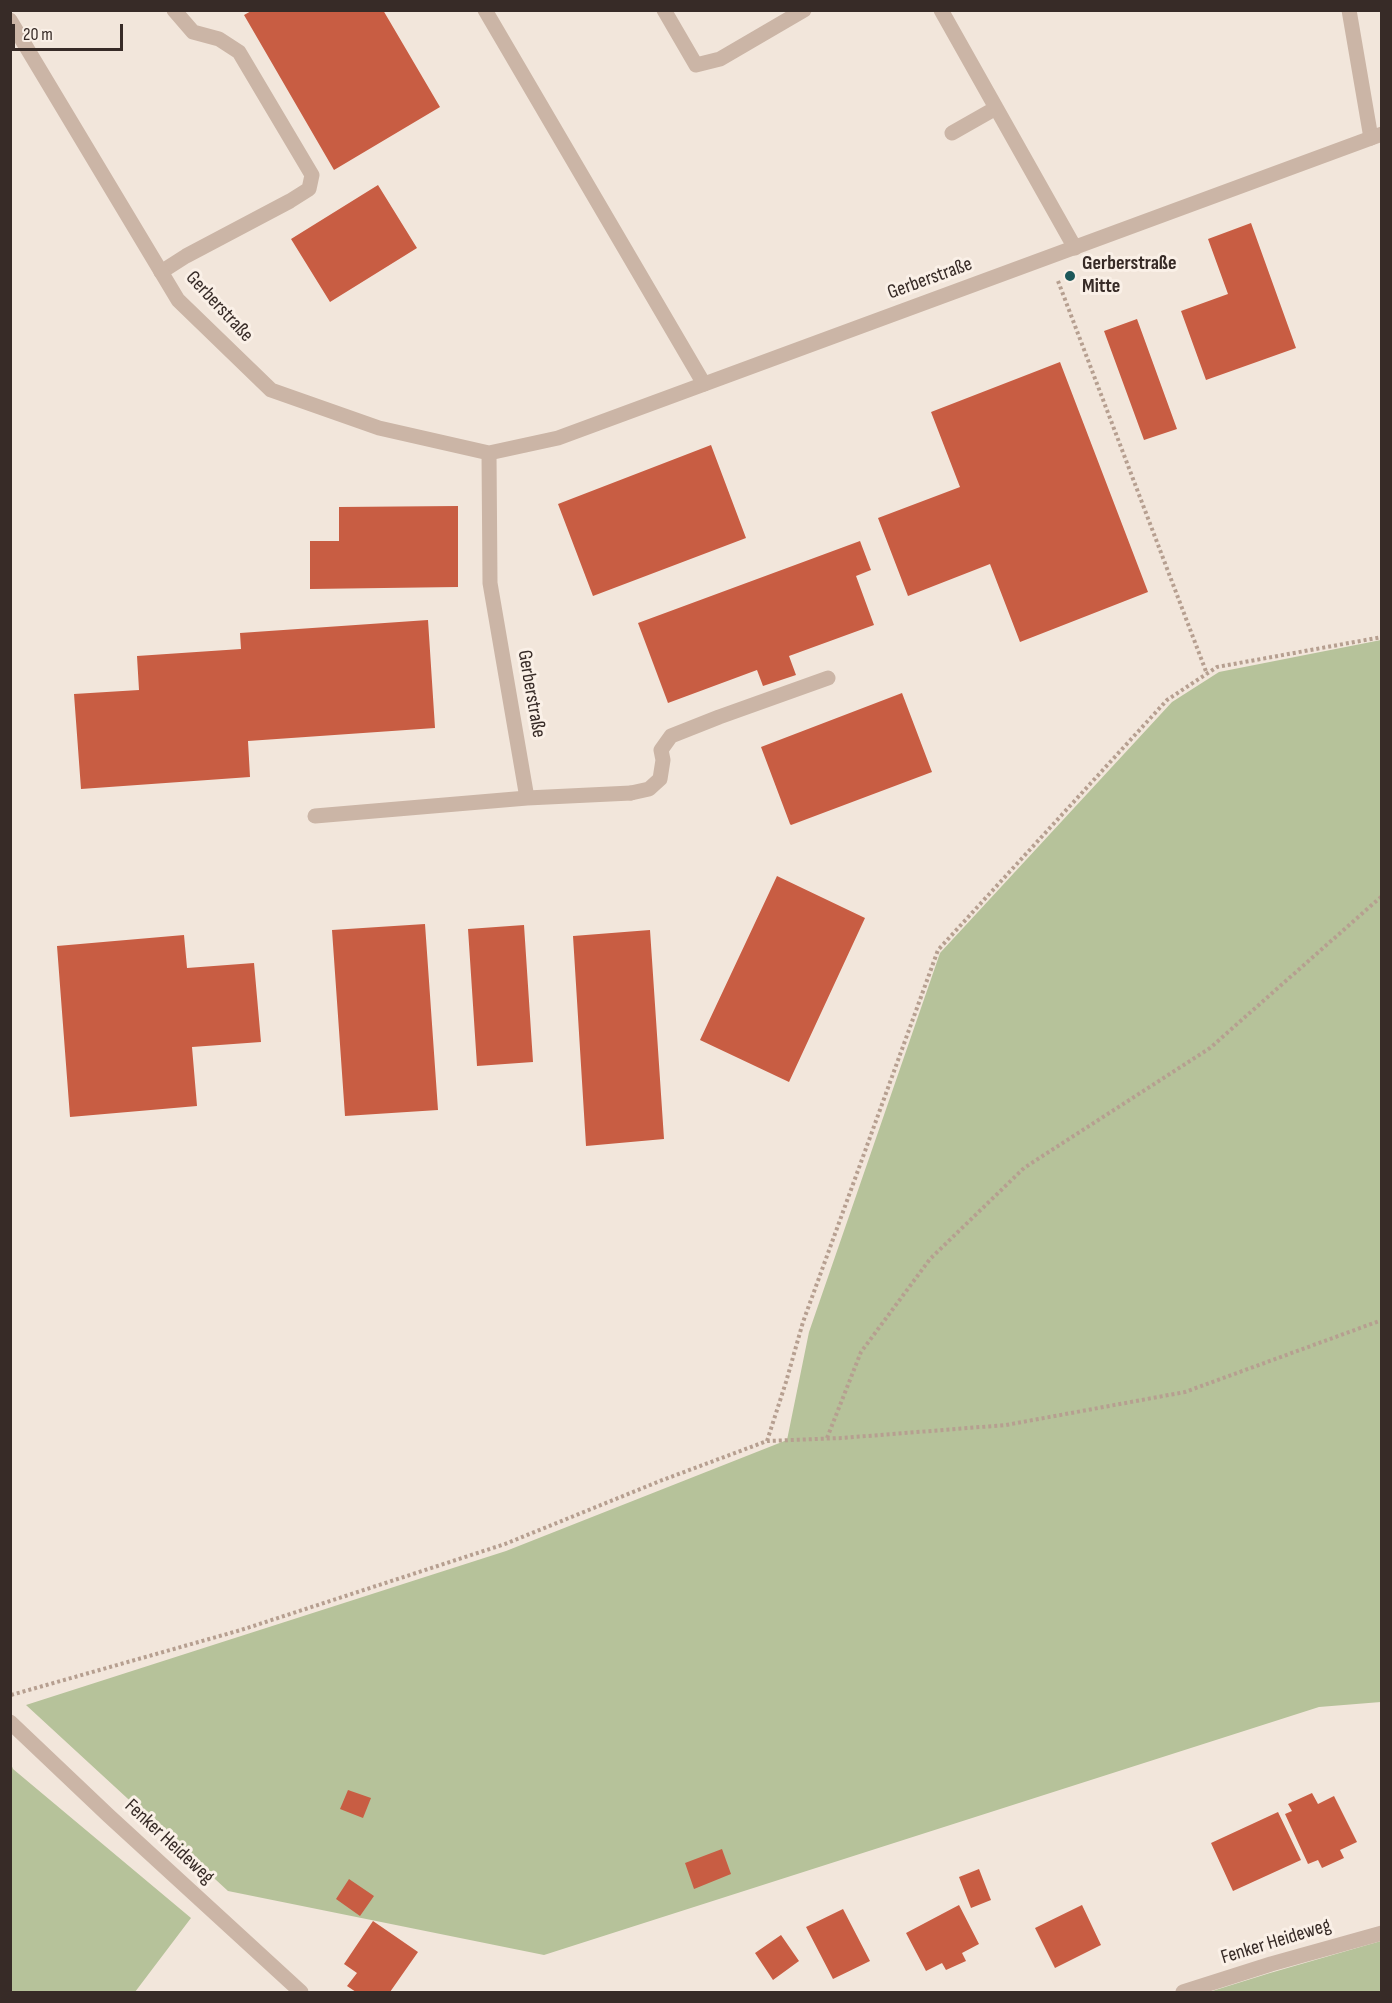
<!DOCTYPE html>
<meta charset="utf-8">
<style>
body{margin:0}
#map{position:relative;width:1392px;height:2003px;overflow:hidden;background:#f2e6db;font-family:"Sofia Sans Condensed",sans-serif}
canvas{display:block}
.frame{position:absolute;inset:0;border:12px solid #372b27;pointer-events:none}
.scale{position:absolute;left:12px;top:24px;width:111px;height:27px;box-sizing:border-box;border:3px solid #372b27;border-top:0;padding-left:8px;font-size:18px;line-height:21px;white-space:nowrap;color:#372b27;-webkit-text-stroke:4px #faf0e7;paint-order:stroke}
</style>
<div id="map">
<canvas width="1392" height="2003"></canvas>
<div class="frame"></div>
<div class="scale">20 m</div>
</div>
<script>
const g = document.querySelector('canvas').getContext('2d');
g.lineJoin = 'round';
function fillPath(path, color) {
  g.fillStyle = color;
  g.fill(path, 'evenodd');
}
function poly(rows) {
  const path = new Path2D();
  for (const r of rows) {
    path.moveTo(r[0], r[1]);
    for (let i = 2; i < r.length; i += 2) path.lineTo(r[i], r[i + 1]);
  }
  return path;
}
function strokePath(path, color, width, dash) {
  g.strokeStyle = color;
  g.lineWidth = width;
  g.lineCap = dash ? 'butt' : 'round';
  g.setLineDash(dash || []);
  g.stroke(path);
}
function write(font, color, halo, rows, align = 'center') {
  g.font = font + ' "Sofia Sans Condensed",sans-serif';
  g.lineWidth = 6;
  g.setLineDash([]);
  g.textBaseline = 'middle';
  g.strokeStyle = halo;
  g.fillStyle = color;
  for (const [text, x, y, turn = 0] of rows) {
    g.save();
    g.translate(x, y);
    g.rotate((+turn || 0) * Math.PI / 180);
    g.textAlign = isNaN(turn) ? turn : align;
    if (halo) g.strokeText(text, 0, 0);
    g.fillText(text, 0, 0);
    g.restore();
  }
}
const green = poly([
 [1381,640,1381,1702,1319,1707,544,1955,228,1891,26,1705,506,1551,787,1440,809,1332,940,953,1172,702,1219,672],
 [11,1764,13,1769,191,1918,135,1992,11,1992],
 [1381,1941,1381,1992,1209,1992,1270,1973]
]);
const building = poly([
 [253,10,383,10,440,107,334,170,244,15],
 [378,185,417,248,330,302,291,239],
 [1251,223,1296,348,1206,380,1181,311,1228,294,1208,239],
 [1137,319,1177,429,1144,440,1104,331],
 [1060,362,1148,592,1020,642,990,564,908,596,878,518,960,487,931,412],
 [711,445,746,538,593,596,558,504],
 [458,506,458,587,310,589,310,541,339,541,339,507],
 [860,541,871,570,856,576,874,625,789,656,796,675,763,686,757,670,668,703,638,623],
 [428,620,435,728,248,741,250,777,81,789,74,694,139,690,137,656,241,649,240,633],
 [902,693,932,772,791,825,790,824,761,747],
 [777,876,865,918,789,1082,700,1040],
 [425,924,438,1110,345,1116,332,930],
 [524,925,533,1062,477,1066,468,929],
 [650,930,664,1139,586,1146,573,936],
 [184,935,187,968,254,963,261,1042,192,1047,197,1106,70,1117,57,946],
 [348,1790,371,1798,363,1818,340,1809],
 [1312,1793,1318,1804,1334,1796,1357,1842,1340,1850,1344,1858,1322,1868,1318,1860,1308,1864,1285,1814,1292,1811,1288,1804],
 [1278,1812,1301,1860,1233,1891,1211,1843],
 [722,1849,731,1874,694,1889,685,1863],
 [979,1869,991,1900,971,1908,959,1877],
 [349,1879,374,1896,360,1916,336,1899],
 [959,1905,979,1944,962,1953,966,1961,946,1970,942,1963,926,1971,906,1933],
 [1082,1905,1101,1945,1055,1968,1035,1928],
 [843,1909,870,1961,833,1979,806,1927],
 [373,1921,418,1952,390,1992,356,1992,347,1986,357,1973,344,1964],
 [781,1935,799,1961,773,1980,755,1953]
]);
const path = poly([
 [1058,281,1207,674],
 [827,1438,861,1352,930,1259,1024,1168,1210,1048,1382,896],
 [767,1441,786,1382,803,1322,938,950,1167,700,1217,667,1382,637],
 [11,1695,241,1630,505,1544,660,1481,767,1441,842,1438,1006,1425,1185,1392,1382,1320]
]);
const lane = poly([
 [485,10,704,384],
 [664,10,696,65,720,59,804,10],
 [941,10,1075,248],
 [1349,10,1371,138],
 [952,133,996,108],
 [161,272,186,256,290,201,309,189,312,175,239,52,219,39,193,32,174,10],
 [631,793,649,789,660,779,663,760,661,750,671,736,719,717,828,678]
]);
const street = poly([
 [10,20,178,300,271,390,379,428,489,453,558,438,1382,134],
 [489,453,490,583,527,798],
 [315,816,527,798,631,793],
 [10,1722,109,1816,301,1992],
 [1183,1992,1271,1964,1382,1933]
]);
const markers = [
 [1070,276,6,"#1c5759"]
];
const poiNames = [
 ["Gerberstraße",1082,264],
 ["Mitte",1082,287]
];
const streetNames = [
 ["Gerberstraße",930,279,-20],
 ["Gerberstraße",219,307,47],
 ["Gerberstraße",531,694,80],
 ["Fenker Heideweg",169,1842,43],
 ["Fenker Heideweg",1276,1942,-17]
];
fillPath(green, '#b6c29a');
fillPath(building, '#c85d43');
strokePath(path, '#b69f90', 4, [3, 3]);
strokePath(lane, '#cbb5a6', 15);
strokePath(street, '#cbb5a6', 15);
for (const [x, y, r, color] of markers) {
  const dot = new Path2D();
  dot.arc(x, y, r, 0, 2 * Math.PI);
  g.fillStyle = color;
  g.fill(dot);
  strokePath(dot, '#faf0e7', 2);
}
write('bold 20px', '#372b27', '#faf0e7', poiNames, 'left');
write('20px', '#372b27', '#faf0e7', streetNames);
</script>
